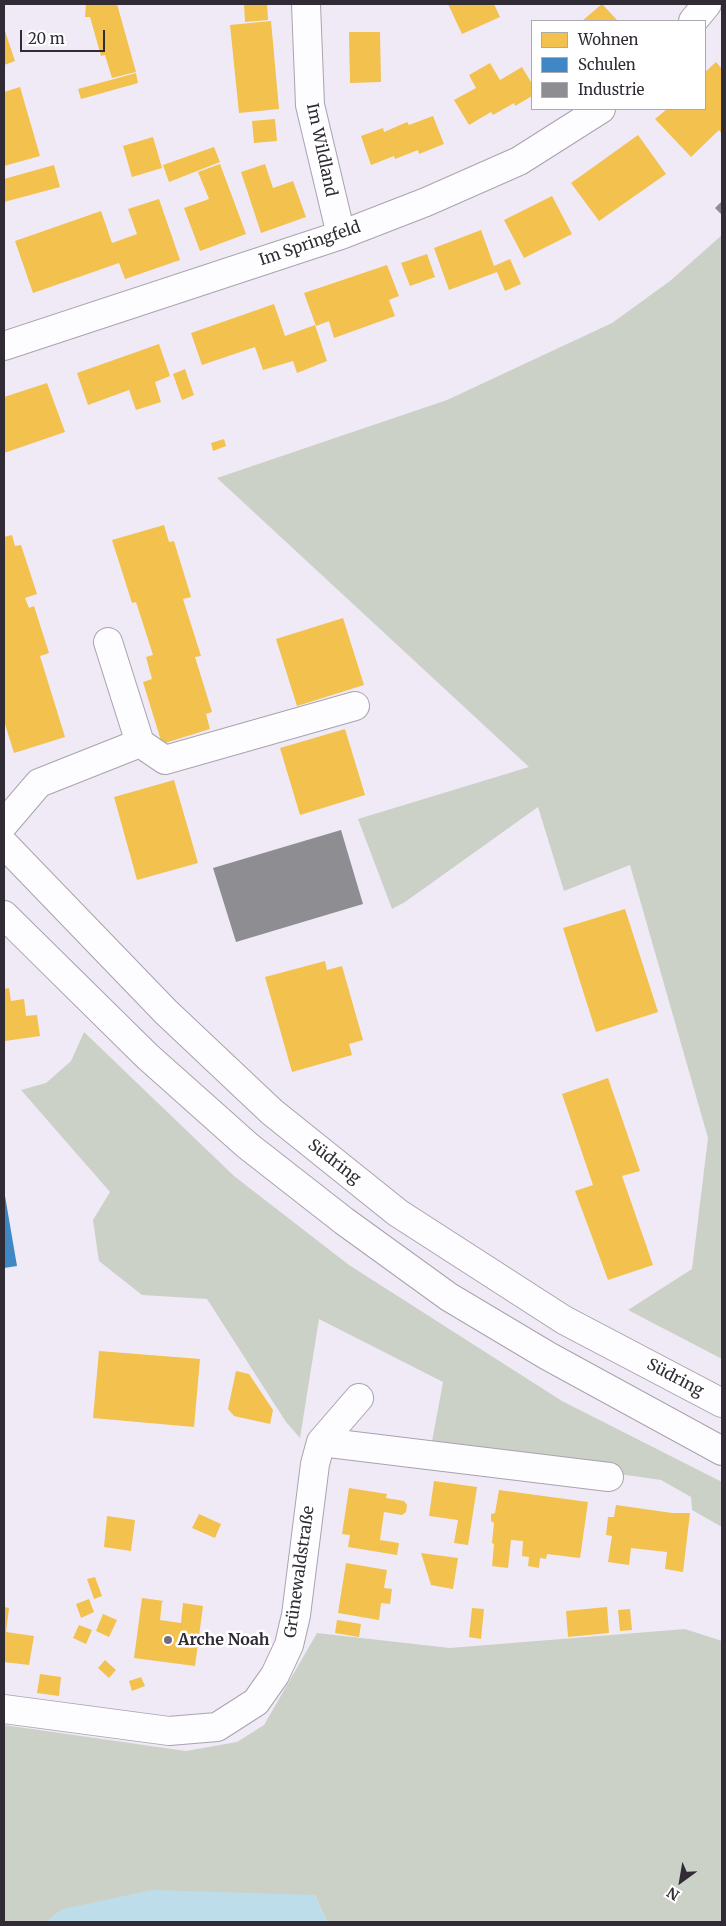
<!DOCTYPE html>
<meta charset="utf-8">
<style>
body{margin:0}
#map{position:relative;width:726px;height:1926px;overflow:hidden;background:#f0eaf7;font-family:Merriweather,serif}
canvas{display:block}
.frame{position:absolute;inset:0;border:5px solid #302b35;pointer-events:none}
.legend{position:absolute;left:531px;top:20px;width:175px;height:90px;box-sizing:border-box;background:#fff;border:1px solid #acaaae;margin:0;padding:6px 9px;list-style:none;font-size:15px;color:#302b35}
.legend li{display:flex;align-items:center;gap:10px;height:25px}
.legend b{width:25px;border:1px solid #acaaae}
.north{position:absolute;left:656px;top:1856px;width:50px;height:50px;-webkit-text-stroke:4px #fff;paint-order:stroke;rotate:212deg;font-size:14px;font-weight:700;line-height:20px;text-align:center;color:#302b35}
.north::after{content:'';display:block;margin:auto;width:18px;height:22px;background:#302b35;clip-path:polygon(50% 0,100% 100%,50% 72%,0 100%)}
.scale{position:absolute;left:20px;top:30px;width:85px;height:22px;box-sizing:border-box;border:2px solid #302b35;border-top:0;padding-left:6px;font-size:15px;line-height:18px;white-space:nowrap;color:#302b35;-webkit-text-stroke:4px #fff;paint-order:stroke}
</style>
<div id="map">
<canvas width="726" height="1926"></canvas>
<div class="frame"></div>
<ul class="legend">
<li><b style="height:14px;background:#f2c14e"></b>Wohnen</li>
<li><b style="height:14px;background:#3f88c5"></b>Schulen</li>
<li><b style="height:14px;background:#8d8d92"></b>Industrie</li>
</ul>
<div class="north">N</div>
<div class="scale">20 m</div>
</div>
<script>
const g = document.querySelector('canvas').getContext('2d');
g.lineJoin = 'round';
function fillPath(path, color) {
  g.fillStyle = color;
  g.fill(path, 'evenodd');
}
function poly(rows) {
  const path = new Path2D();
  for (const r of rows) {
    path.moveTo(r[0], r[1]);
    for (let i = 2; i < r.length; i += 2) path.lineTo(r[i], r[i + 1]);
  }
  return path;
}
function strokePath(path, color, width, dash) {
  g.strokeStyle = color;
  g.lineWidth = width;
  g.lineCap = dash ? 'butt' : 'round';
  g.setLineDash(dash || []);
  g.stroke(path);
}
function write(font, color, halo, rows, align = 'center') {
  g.font = font + ' Merriweather,serif';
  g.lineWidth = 5;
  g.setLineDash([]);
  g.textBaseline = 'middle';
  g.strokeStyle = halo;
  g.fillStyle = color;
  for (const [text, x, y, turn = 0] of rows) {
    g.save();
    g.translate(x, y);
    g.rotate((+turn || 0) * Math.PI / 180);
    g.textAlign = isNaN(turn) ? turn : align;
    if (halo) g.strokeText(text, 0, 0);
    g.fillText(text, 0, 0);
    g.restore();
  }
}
const green = poly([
 [722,235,722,1359,628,1310,692,1269,708,1138,630,865,564,891,538,807,405,902,392,909,358,819,529,767,217,478,447,400,612,323,670,281],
 [84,1032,234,1176,349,1265,562,1401,722,1482,722,1527,692,1510,691,1497,661,1480,431,1447,443,1382,319,1319,300,1438,286,1422,207,1299,142,1295,99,1261,93,1220,110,1192,21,1090,46,1083,71,1061],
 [685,1629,722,1641,722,1922,327,1922,315,1895,63,1909,46,1922,4,1922,4,1725,186,1751,237,1742,264,1725,317,1633,450,1648]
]);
const water = poly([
 [152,1890,315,1895,327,1922,46,1922,63,1909]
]);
const homes = poly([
 [86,4,117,4,136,72,112,78,105,55,101,56,90,17,85,17],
 [244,4,267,4,268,20,245,22],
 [448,4,494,4,500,17,462,34],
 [602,4,618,21,582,21],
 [271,21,279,109,239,113,230,25],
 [4,28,15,61,4,65],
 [349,32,380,32,381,82,350,83],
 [716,62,722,69,722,134,719,130,691,157,655,119,667,109,705,109,705,72],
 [490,63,500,80,522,67,532,84,532,96,515,106,514,103,493,115,491,112,469,125,454,100,476,88,469,75],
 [136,73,138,83,81,99,78,89],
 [20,87,40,156,4,166,4,92],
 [433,116,444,144,419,154,418,150,395,159,394,156,371,165,361,136,383,128,384,132,407,122,409,125],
 [275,119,277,141,254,143,252,121],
 [638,135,666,174,599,221,571,183],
 [153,137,162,168,132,177,123,146],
 [214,147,220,162,169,182,163,165],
 [220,164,246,234,200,251,184,208,209,199,198,172],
 [265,164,273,188,293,181,306,217,261,233,241,172],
 [54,165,60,187,4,202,4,179],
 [552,196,572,234,524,258,504,220],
 [159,199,180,260,125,279,119,263,33,293,15,241,101,211,112,243,137,234,128,209],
 [481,230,494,266,510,259,521,284,505,291,497,272,449,290,434,248],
 [427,254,435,277,410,286,401,263],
 [387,265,399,296,389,300,395,316,334,338,329,321,316,326,304,293],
 [274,304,285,336,315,325,327,361,297,373,293,361,263,370,255,347,202,365,191,333],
 [159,344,170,376,155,382,161,402,136,410,129,390,88,405,77,373],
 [185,369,194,395,182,400,173,374],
 [47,383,65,432,4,453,4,397],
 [224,439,226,446,213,451,211,443],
 [164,525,169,542,174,541,191,597,183,599,201,656,195,657,212,712,206,714,210,729,162,744,143,682,152,679,146,657,153,655,136,602,132,603,112,540],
 [12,535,15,546,21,545,37,594,25,598,29,608,34,606,49,653,40,656,65,737,14,753,4,721,4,537],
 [343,618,364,685,297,706,276,639],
 [345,729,365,795,300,815,280,748],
 [174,780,198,863,137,880,114,797],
 [625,909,658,1012,596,1032,563,928],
 [325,961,327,970,342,966,363,1040,349,1044,352,1055,292,1072,265,977],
 [9,988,11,1001,24,999,26,1016,37,1015,40,1036,5,1041,4,989],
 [608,1078,640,1171,622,1176,653,1265,608,1280,575,1191,593,1185,562,1094],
 [99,1351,200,1359,194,1427,93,1418],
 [236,1371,249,1374,273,1410,270,1424,234,1416,228,1409],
 [434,1481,477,1487,468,1545,454,1543,458,1520,429,1516],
 [349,1488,387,1494,386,1498,404,1501,407,1505,406,1512,402,1515,384,1512,380,1540,399,1543,397,1555,348,1547,350,1535,342,1534],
 [499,1490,588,1502,580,1558,547,1554,546,1559,540,1558,539,1568,528,1566,529,1557,522,1556,523,1541,511,1540,508,1568,492,1566,494,1544,492,1543,494,1523,491,1521,491,1514,495,1513],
 [616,1505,672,1513,690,1513,683,1572,665,1569,667,1552,631,1548,629,1565,608,1562,612,1536,606,1535,608,1517,614,1517],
 [199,1514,221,1524,215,1538,192,1528],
 [107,1516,135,1520,131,1551,104,1547],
 [421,1553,458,1558,453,1589,431,1585],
 [346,1563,387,1570,384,1588,392,1589,390,1604,381,1603,379,1620,338,1613],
 [95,1577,102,1596,94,1599,87,1579],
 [142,1598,164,1601,162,1602,160,1620,181,1623,183,1603,203,1606,195,1666,134,1658],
 [89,1599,94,1612,81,1618,76,1604],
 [4,1607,9,1608,6,1632,34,1636,29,1665,4,1662],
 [607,1607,609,1633,568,1637,566,1611],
 [472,1608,484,1609,481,1639,469,1637],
 [630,1609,632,1630,620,1631,618,1610],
 [103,1614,117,1620,109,1637,96,1631],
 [337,1620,361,1624,359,1637,335,1633],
 [79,1625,92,1630,86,1644,73,1638],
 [105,1660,116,1670,109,1678,98,1668],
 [40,1674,61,1677,59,1696,37,1693],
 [141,1677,145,1686,132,1691,129,1681]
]);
const schools = poly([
 [4,1190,17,1266,4,1268]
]);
const industry = poly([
 [722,201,722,215,715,208],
 [341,830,363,904,236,942,213,868]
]);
const minor = poly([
 [306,4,310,105,341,235],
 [693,21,707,4],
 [4,346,341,235,426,202,519,161,601,109],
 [108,642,140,743],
 [4,824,39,783,140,743,165,760,355,706],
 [321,1442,609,1477],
 [4,1709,169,1731,217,1727,256,1702,275,1675,289,1645,296,1615,315,1464,321,1442,359,1398]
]);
const major = poly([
 [4,844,166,1012,272,1112,398,1213,564,1320,722,1403],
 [4,915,147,1056,248,1146,344,1221,449,1297,548,1356,722,1451]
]);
const markers = [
 [168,1640,5,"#736e79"]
];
const streetNames = [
 ["Im Wildland",321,150,78],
 ["Im Springfeld",310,244,-19],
 ["Südring",334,1162,38],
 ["Südring",675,1378,28],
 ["Grünewaldstraße",300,1572,-82]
];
const poiNames = [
 ["Arche Noah",178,1640]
];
fillPath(green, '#cbd1c6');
fillPath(water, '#beddea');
fillPath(homes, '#f2c14e');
fillPath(schools, '#3f88c5');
fillPath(industry, '#8d8d92');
strokePath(minor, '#a8a3ad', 30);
strokePath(major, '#a8a3ad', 30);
strokePath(minor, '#fdfcfe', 28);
strokePath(major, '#fdfcfe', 28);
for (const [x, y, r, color] of markers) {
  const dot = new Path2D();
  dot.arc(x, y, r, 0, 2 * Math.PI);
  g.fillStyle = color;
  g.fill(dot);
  strokePath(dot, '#fff', 2);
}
write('16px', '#302b35', '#fff', streetNames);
write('bold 16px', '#302b35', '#fff', poiNames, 'left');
</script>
